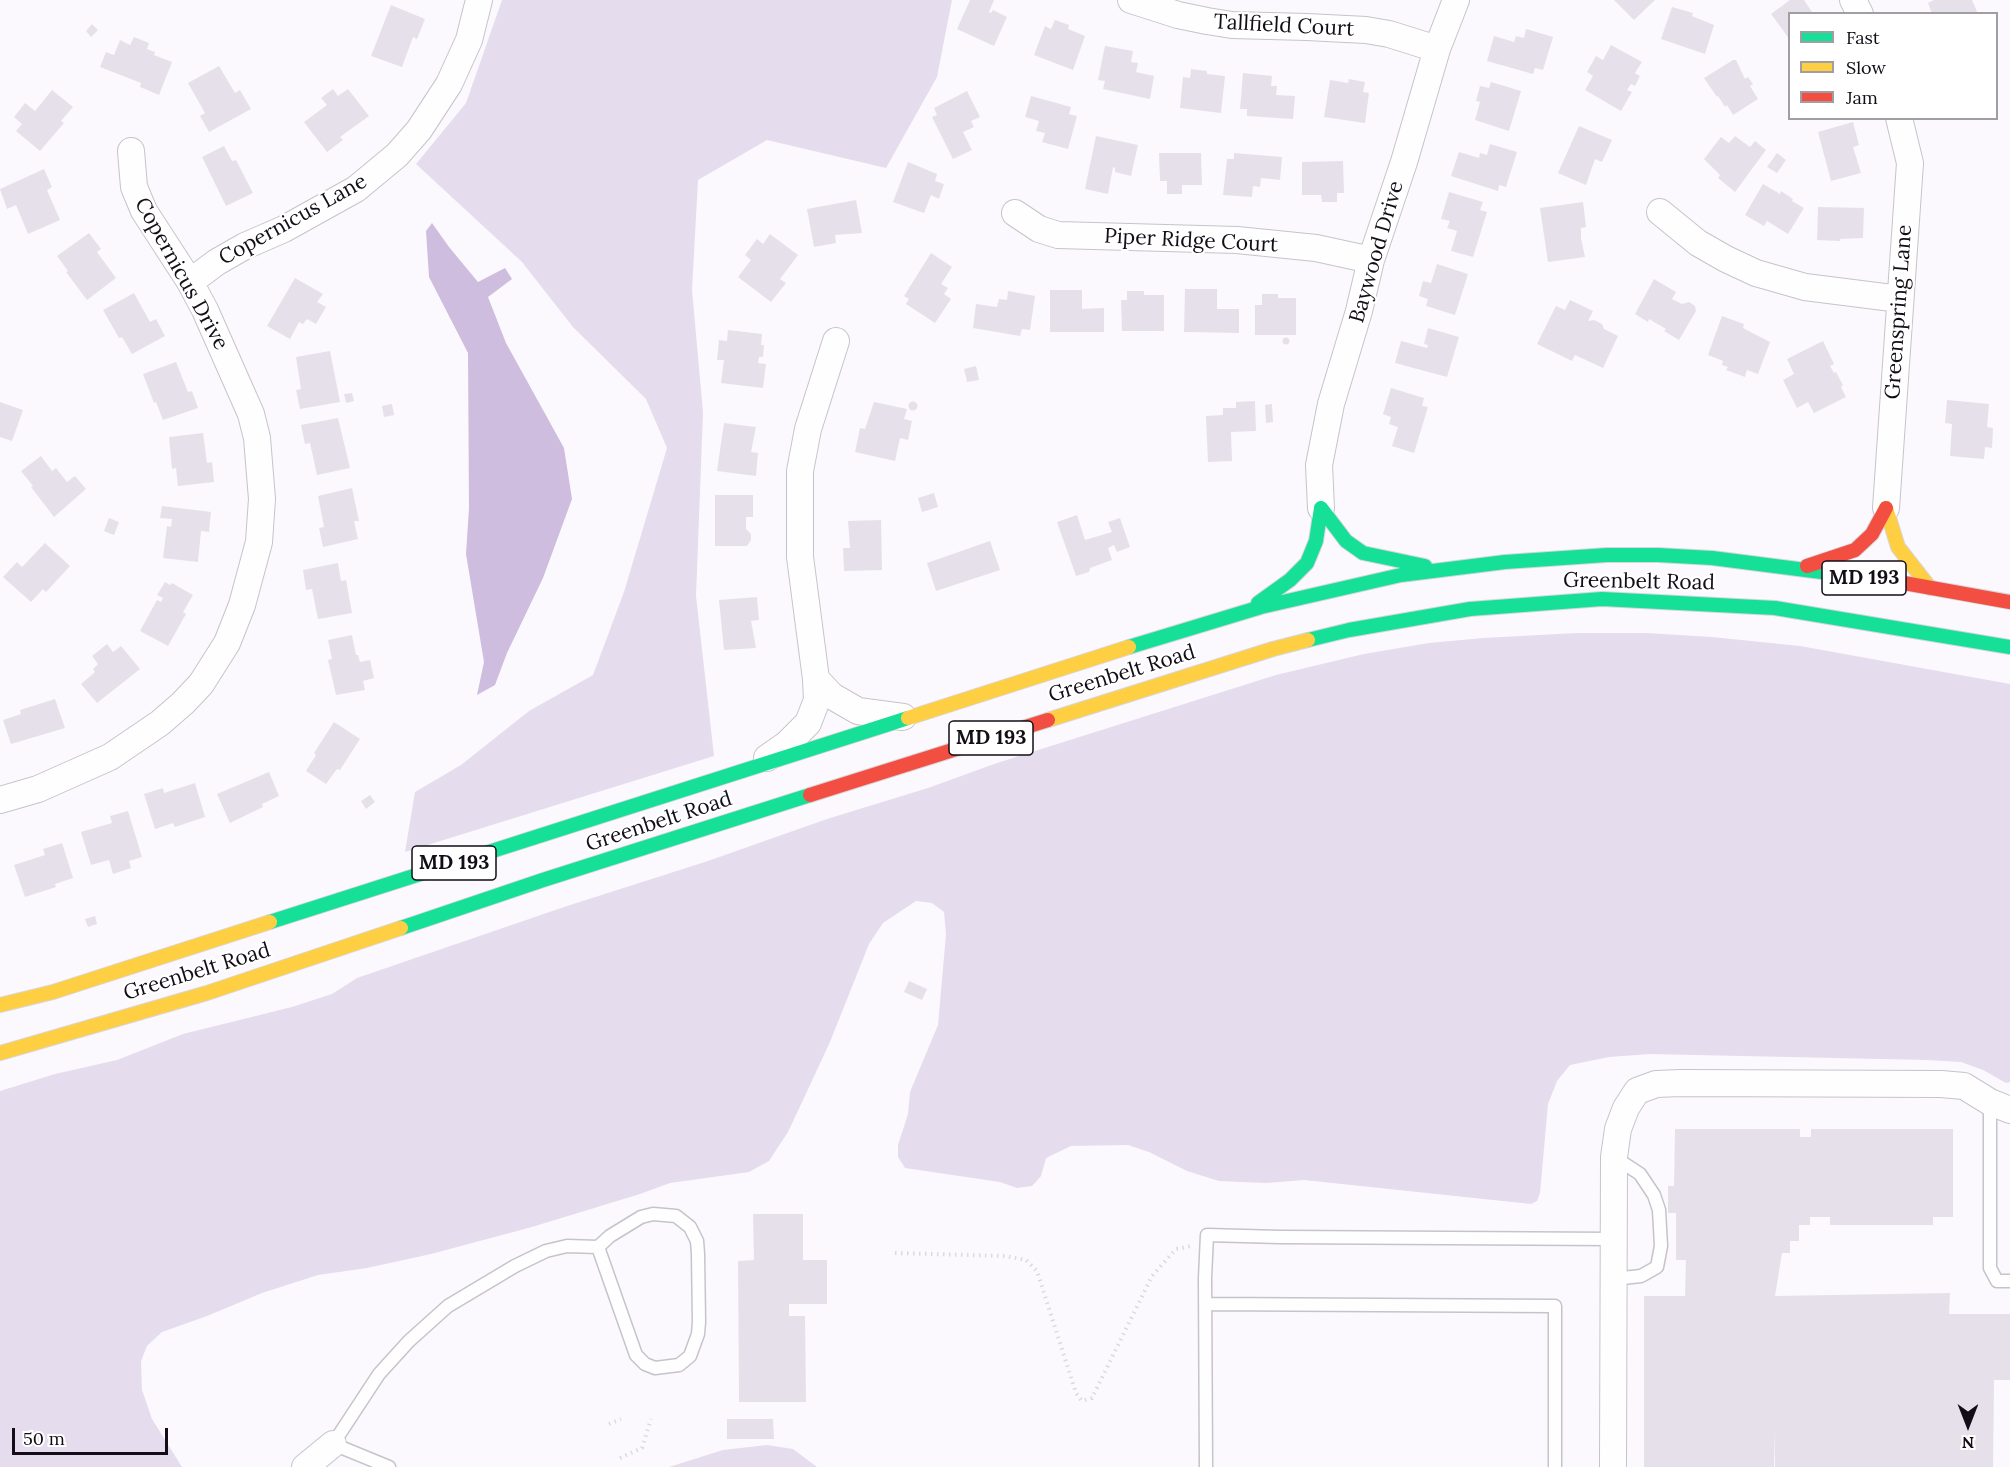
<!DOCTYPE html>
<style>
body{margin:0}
#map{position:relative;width:2010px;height:1467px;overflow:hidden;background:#fbf9fd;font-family:Lora,serif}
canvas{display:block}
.legend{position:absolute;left:1788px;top:12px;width:210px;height:108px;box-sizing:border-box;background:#fff;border:2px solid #a09ea2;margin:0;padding:8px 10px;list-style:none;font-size:18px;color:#120d16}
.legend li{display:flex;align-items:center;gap:12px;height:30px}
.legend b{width:30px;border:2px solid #a09ea2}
.north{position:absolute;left:1938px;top:1395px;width:60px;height:60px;-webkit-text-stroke:4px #fff;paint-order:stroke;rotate:180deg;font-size:16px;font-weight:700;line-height:24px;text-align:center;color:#120d16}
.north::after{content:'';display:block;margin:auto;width:21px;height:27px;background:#120d16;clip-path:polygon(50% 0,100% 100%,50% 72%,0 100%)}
.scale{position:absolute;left:12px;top:1428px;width:156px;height:27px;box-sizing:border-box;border:3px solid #120d16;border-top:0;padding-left:8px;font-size:18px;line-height:21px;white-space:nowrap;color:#120d16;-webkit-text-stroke:4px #fff;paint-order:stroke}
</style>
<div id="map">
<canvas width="2010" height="1467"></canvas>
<ul class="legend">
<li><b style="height:8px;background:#16e098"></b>Fast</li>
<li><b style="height:8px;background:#ffcf43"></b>Slow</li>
<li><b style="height:8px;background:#f24e42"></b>Jam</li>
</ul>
<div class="north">N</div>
<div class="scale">50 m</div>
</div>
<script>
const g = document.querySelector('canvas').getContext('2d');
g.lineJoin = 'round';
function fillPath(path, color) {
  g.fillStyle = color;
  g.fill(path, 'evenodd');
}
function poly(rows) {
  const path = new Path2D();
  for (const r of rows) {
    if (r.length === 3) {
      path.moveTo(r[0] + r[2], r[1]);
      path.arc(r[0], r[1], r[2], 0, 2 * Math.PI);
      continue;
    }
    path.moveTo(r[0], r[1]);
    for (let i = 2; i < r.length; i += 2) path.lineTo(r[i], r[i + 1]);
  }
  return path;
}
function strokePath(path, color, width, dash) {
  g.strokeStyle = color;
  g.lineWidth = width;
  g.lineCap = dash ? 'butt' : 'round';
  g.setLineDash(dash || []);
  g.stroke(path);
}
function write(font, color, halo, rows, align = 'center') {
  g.font = font + ' Lora,serif';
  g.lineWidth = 4.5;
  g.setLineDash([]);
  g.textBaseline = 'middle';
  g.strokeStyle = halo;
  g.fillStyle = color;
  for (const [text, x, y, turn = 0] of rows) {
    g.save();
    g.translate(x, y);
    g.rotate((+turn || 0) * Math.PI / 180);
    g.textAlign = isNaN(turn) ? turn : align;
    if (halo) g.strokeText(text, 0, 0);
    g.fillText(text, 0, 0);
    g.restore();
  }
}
const green = poly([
 [502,0,952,0,937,77,886,168,767,140,698,180,692,290,703,412,696,596,714,756,405,852,415,792,461,765,529,711,593,675,624,592,667,448,646,399,573,327,522,262,416,164,466,103],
 [1577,633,1646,633,1712,637,1800,646,2010,684,2010,1082,2006,1083,1983,1070,1961,1062,1927,1060,1650,1054,1609,1057,1570,1065,1557,1081,1548,1104,1540,1193,1537,1201,1531,1204,1304,1180,1266,1183,1219,1181,1187,1171,1149,1152,1128,1145,1071,1146,1046,1158,1041,1176,1032,1186,1017,1188,1000,1182,905,1168,898,1157,898,1145,908,1114,910,1092,938,1025,946,934,944,912,932,903,916,901,883,923,869,944,830,1042,803,1100,788,1132,769,1161,749,1172,670,1183,640,1194,532,1227,431,1254,367,1268,318,1275,262,1293,207,1316,162,1332,147,1346,141,1361,142,1390,152,1419,182,1467,0,1467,0,1091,55,1074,117,1060,183,1034,292,1007,332,994,357,978,567,906,705,862,827,819,928,788,997,763,1276,675,1364,654,1429,643,1483,638],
 [767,1445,793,1449,817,1467,669,1467,723,1450]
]);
const water = poly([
 [432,223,449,247,478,282,505,268,512,279,488,297,506,343,564,448,572,499,543,578,507,653,495,685,477,695,484,662,466,554,469,508,468,353,429,277,426,231]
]);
const building = poly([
 [970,0,994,0,989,12,991,13,993,10,1007,17,994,46,957,29],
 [1614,0,1655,0,1634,20],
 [1790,0,1804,0,1812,12,1790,14,1790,40,1771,14],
 [1934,0,1972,0,1978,14,1932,14,1928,3],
 [391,5,425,19,417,39,413,37,402,67,371,56],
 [1672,7,1693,13,1692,16,1714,25,1705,54,1661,39],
 [1055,20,1069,25,1068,29,1085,36,1073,70,1034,55,1045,26,1051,29],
 [92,24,98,30,91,37,86,31],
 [1526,29,1553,37,1543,70,1535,68,1533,74,1487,61,1494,36,1514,42,1516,36,1524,38],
 [134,37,149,43,147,49,155,52,154,55,172,62,159,95,140,87,141,83,100,67,106,52,114,55,120,40,130,45],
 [1611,45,1642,62,1635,73,1640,76,1635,86,1631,84,1627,90,1632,92,1621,111,1585,90,1593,76,1587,72,1596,56,1603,60],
 [1105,46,1133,51,1131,62,1138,63,1136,72,1154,76,1150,99,1103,89,1105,81,1098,80],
 [1733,60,1736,60,1745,79,1748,77,1753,84,1750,86,1758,99,1733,115,1727,105,1725,107,1718,96,1717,97,1704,78],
 [219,66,235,93,240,90,251,109,209,132,200,116,205,113,188,83],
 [1191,69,1207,71,1207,74,1225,76,1221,113,1180,108,1183,77,1190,78],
 [1243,73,1272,76,1271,86,1277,86,1276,95,1295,96,1293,119,1247,116,1247,109,1240,109],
 [1349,79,1365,82,1363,92,1369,93,1365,123,1324,117,1330,80,1348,83],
 [1491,82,1521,91,1509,131,1475,120,1480,102,1476,101,1480,86,1489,88],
 [333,89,338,96,348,89,369,116,340,137,343,140,327,152,304,122,327,105,321,98],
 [52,90,73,107,61,121,64,123,40,151,16,131,22,124,14,117,25,103,35,111],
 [967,91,980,117,971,121,974,127,963,132,972,150,953,159,932,117,937,115,934,108],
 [1031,96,1071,107,1069,114,1077,116,1068,149,1042,142,1045,133,1036,131,1039,121,1025,117],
 [1853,122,1859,145,1853,147,1861,173,1831,181,1818,132],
 [1579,126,1612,140,1602,162,1595,159,1586,185,1558,173],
 [1096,136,1138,145,1131,176,1115,172,1115,168,1113,167,1108,194,1085,189],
 [1735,136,1750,147,1755,141,1766,150,1735,192,1718,178,1720,175,1704,159,1721,137,1729,143],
 [1490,144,1517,152,1506,187,1499,185,1498,191,1451,176,1459,152,1479,158,1480,153,1487,155],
 [224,146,232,161,236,160,253,193,226,206,202,157],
 [1159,153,1201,153,1202,185,1182,185,1182,194,1167,194,1167,181,1160,181],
 [1234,153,1282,157,1280,180,1261,178,1260,187,1253,186,1252,197,1223,195,1227,159,1234,159],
 [1777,153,1786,160,1777,173,1767,167],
 [1343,161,1344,193,1337,193,1337,202,1322,202,1321,195,1302,195,1302,162],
 [908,162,937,174,935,181,944,184,939,199,931,195,924,213,893,202],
 [44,169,52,187,47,190,60,220,28,234,16,205,7,209,0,189],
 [1763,184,1780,194,1781,191,1793,199,1792,201,1804,208,1788,234,1767,221,1764,226,1745,215],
 [1449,192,1483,202,1480,210,1487,212,1473,257,1451,251,1457,231,1447,228,1450,221,1441,219],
 [856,200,862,233,835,235,836,243,814,247,807,209],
 [1583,202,1586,227,1581,228,1581,238,1585,257,1548,262,1540,208],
 [1818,207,1864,208,1863,238,1840,239,1840,241,1817,240],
 [89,233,101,249,97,252,116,278,87,300,66,272,68,271,57,256],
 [770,234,798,255,780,279,786,283,771,302,738,277,751,260,745,255,757,239,763,244],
 [931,253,952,267,941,284,948,288,944,294,951,299,935,323,906,304,909,299,904,296],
 [1437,264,1468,274,1455,315,1426,306,1428,299,1419,296,1423,281,1431,283],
 [295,278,323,294,317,302,326,307,316,324,307,319,303,324,299,322,290,339,267,326],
 [1654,279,1676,292,1672,299,1682,304,1689,302,1695,306,1696,311,1679,340,1664,331,1666,329,1649,319,1648,322,1635,314],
 [1185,289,1217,289,1217,309,1239,309,1239,333,1184,332],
 [1050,290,1082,290,1082,309,1104,308,1104,332,1050,332],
 [1008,291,1035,296,1030,330,1022,329,1020,336,973,328,976,304,997,307,999,299,1007,300],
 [1127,291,1144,291,1144,295,1164,295,1164,331,1122,331,1121,300,1127,300],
 [134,293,150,322,156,319,165,336,132,354,122,337,119,338,103,310],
 [1262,294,1278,294,1278,298,1296,298,1296,335,1255,335,1255,305,1262,305],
 [1570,300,1593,311,1588,321,1594,320,1602,324,1604,329,1618,336,1603,368,1575,355,1572,361,1537,344,1556,306,1565,310],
 [1722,316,1744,324,1743,328,1770,342,1758,374,1747,370,1745,377,1726,370,1728,367,1722,365,1723,361,1708,355],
 [1428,328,1459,337,1447,377,1395,363,1401,341,1427,348,1428,345,1424,344],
 [728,330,762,334,761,345,764,345,763,357,759,357,758,363,766,364,763,388,721,383,724,360,717,360,719,340,727,341],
 [1286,341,3.5],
 [1823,341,1834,364,1830,366,1834,373,1836,372,1843,385,1841,387,1846,397,1814,413,1808,402,1797,408,1783,380,1794,374,1787,359],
 [330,351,340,402,300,409,296,390,301,389,296,357],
 [176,362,188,392,192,391,198,408,163,420,156,402,154,403,143,374],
 [976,366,979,380,967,382,964,369],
 [1391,388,1424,398,1422,406,1428,407,1414,453,1392,446,1398,427,1389,424,1391,417,1383,414],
 [352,393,354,401,346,403,344,394],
 [1947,400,1989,404,1987,427,1993,428,1992,448,1985,447,1984,459,1950,456,1952,424,1945,423],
 [1255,401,1256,431,1231,432,1232,461,1208,462,1206,416,1223,415,1223,408,1236,408,1236,402],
 [913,406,4.5],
 [0,402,23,410,12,441,0,437],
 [874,402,907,409,904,419,912,421,908,440,900,438,895,461,855,452,860,428,865,429],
 [392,404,394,415,384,417,382,406],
 [1272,404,1273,422,1266,423,1265,405],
 [338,418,350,468,317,475,310,443,305,444,301,425],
 [724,423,756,427,751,452,758,453,756,476,717,471],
 [203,433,207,463,212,462,214,482,178,486,176,468,172,469,169,437],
 [41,456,52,471,56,468,67,482,75,476,86,489,54,517,31,487,33,486,21,471],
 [352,488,359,521,354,521,358,539,323,547,319,528,324,527,318,496],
 [934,493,938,507,922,512,918,498],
 [715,495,753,495,753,517,746,517,746,529,751,534,751,540,747,546,715,546],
 [162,506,211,512,209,532,201,531,198,562,163,558,167,526,171,527,172,519,160,518],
 [1077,515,1085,540,1112,532,1108,522,1120,518,1130,547,1117,552,1114,545,1108,548,1112,560,1090,568,1089,572,1076,576,1057,522],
 [109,518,119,522,114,535,104,531],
 [881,520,882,570,844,571,843,548,850,548,848,521],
 [990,541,1000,570,936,591,927,563],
 [45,543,70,566,46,592,43,589,31,602,3,577,17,562,22,567],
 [338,563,341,581,346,580,352,613,318,619,312,589,306,590,303,570],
 [165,582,170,585,172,583,193,595,183,612,186,614,168,646,140,631,157,600,161,602,163,598,157,595],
 [757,597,759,620,751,621,756,648,724,650,719,600],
 [352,635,356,655,358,655,360,662,370,660,374,678,363,681,365,690,336,695,328,660,332,659,328,640],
 [107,644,113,652,121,646,140,669,97,703,81,684,95,672,93,669,98,664,92,656],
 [55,699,65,728,11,744,3,720,21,714,20,710],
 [334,722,360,739,340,770,337,769,326,784,306,771,316,755,314,753],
 [269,772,279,796,262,804,263,807,230,823,217,794],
 [195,783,205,817,175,827,173,823,155,829,144,794,163,788,164,793],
 [370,795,375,802,366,809,361,801],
 [128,811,142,857,129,861,131,868,113,874,109,860,91,865,81,832,112,823,110,816],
 [62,843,73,878,55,884,56,887,25,897,14,865,45,855,43,849],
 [95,916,97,924,88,927,85,919],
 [909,981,927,989,922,1000,904,992],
 [1675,1129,1800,1129,1800,1137,1811,1137,1811,1129,1953,1129,1953,1217,1933,1217,1933,1225,1830,1225,1830,1217,1810,1217,1810,1225,1799,1225,1799,1241,1790,1241,1790,1253,1782,1253,1775,1296,1950,1293,1949,1314,2010,1314,2010,1380,1994,1380,1993,1467,1775,1467,1774,1429,1774,1467,1644,1467,1644,1296,1685,1296,1686,1260,1676,1260,1676,1213,1668,1213,1668,1186,1674,1186],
 [753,1214,803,1214,803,1260,827,1260,827,1304,789,1304,789,1316,805,1316,806,1402,739,1402,738,1261,754,1260],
 [727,1419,773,1419,774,1439,727,1439]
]);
const path = poly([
 [895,1253,1005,1256,1026,1260,1037,1271,1076,1393,1082,1401,1092,1398,1152,1276,1176,1249,1191,1246],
 [609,1424,621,1419],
 [620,1458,642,1448,651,1419]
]);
const lane = poly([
 [1990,1102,1990,1268,1997,1281,2010,1281],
 [1613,1279,1641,1276,1657,1267,1661,1246,1659,1210,1654,1195,1640,1174,1614,1157],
 [1205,1304,1555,1306,1555,1467],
 [389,1467,333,1444,379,1374,409,1341,448,1306,515,1266,546,1251,567,1246,598,1247,610,1236,641,1217,653,1214,676,1216,690,1227,697,1241,698,1254,699,1322,698,1334,690,1356,679,1365,655,1368,645,1364,636,1355,598,1247],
 [1206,1467,1205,1278,1207,1235,1280,1237,1613,1239]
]);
const street = poly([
 [1131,0,1178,15,1207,21,1232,25,1307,27,1366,30,1389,34,1437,49],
 [1853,0,1860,14],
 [1660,212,1698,243,1726,259,1756,273,1805,287,1900,299],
 [1015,213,1039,229,1058,235,1237,240,1316,248,1371,260],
 [190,282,217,262,245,246,284,229,356,189,397,155,419,130,449,84,469,40,479,0],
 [1321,508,1319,465,1331,404,1359,311,1371,260,1404,162,1437,49,1456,0],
 [1886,508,1910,163,1899,118],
 [816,679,832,696,858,711,903,717],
 [767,758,787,744,808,723,817,700,816,679,800,557,800,471,808,429,836,341],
 [0,800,38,789,110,757,160,723,183,703,201,684,227,643,242,605,259,542,262,499,257,438,251,414,205,310,190,282,144,211,134,187,131,151],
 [305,1467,333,1444],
 [1613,1467,1614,1157,1618,1129,1626,1108,1637,1091,1656,1084,1681,1083,1941,1084,1964,1086,1990,1102,2010,1110]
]);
const fast = poly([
 [1321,508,1346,541,1363,553,1425,566],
 [1258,603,1290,580,1307,563,1316,541,1321,508],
 [1308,640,1349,630,1470,609,1602,599,1775,608,2010,647],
 [1129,647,1261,607,1401,575,1505,562,1607,555,1658,555,1712,558,1837,574],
 [270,922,908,718],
 [401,928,543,880,810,795]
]);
const slow = poly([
 [1886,508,1898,547,1930,588],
 [908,718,1129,647],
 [1048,720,1273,649,1308,640],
 [0,1005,53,992,270,922],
 [0,1053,207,993,401,928]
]);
const jam = poly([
 [1807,566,1855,550,1872,534,1886,508],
 [1837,574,1904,583,2010,602],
 [810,795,1048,720]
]);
const shields = [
 [1864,578,84],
 [991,738,84],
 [454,863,84]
];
const shieldNames = [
 ["MD 193",1864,578],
 ["MD 193",991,738],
 ["MD 193",454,863]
];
const streetNames = [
 ["Tallfield Court",1284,26,3],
 ["Copernicus Lane",293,220,-29],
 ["Piper Ridge Court",1191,241,3],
 ["Baywood Drive",1377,252,-74],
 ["Copernicus Drive",181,274,61],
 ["Greenspring Lane",1899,312,-86],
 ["Greenbelt Road",1639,582,1],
 ["Greenbelt Road",1122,674,-17],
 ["Greenbelt Road",659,822,-18],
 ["Greenbelt Road",197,972,-17]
];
fillPath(green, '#e5dcee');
fillPath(water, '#cebdde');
fillPath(building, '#e6e0eb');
strokePath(lane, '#c7c3ca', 15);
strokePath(street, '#c7c3ca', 28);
strokePath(fast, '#d7d6d9', 16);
strokePath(slow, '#d7d6d9', 16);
strokePath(jam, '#d7d6d9', 16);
strokePath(path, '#dbdadb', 4, [1.5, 4.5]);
strokePath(lane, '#fefeff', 12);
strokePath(street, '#fefeff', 26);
strokePath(fast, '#16e098', 14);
strokePath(slow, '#ffcf43', 14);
strokePath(jam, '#f24e42', 14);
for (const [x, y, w] of shields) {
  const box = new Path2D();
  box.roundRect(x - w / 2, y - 17, w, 34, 4.5);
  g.fillStyle = '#fff';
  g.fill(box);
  strokePath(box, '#120d16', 1.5);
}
write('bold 20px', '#120d16', null, shieldNames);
write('21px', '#120d16', '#fff', streetNames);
</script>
